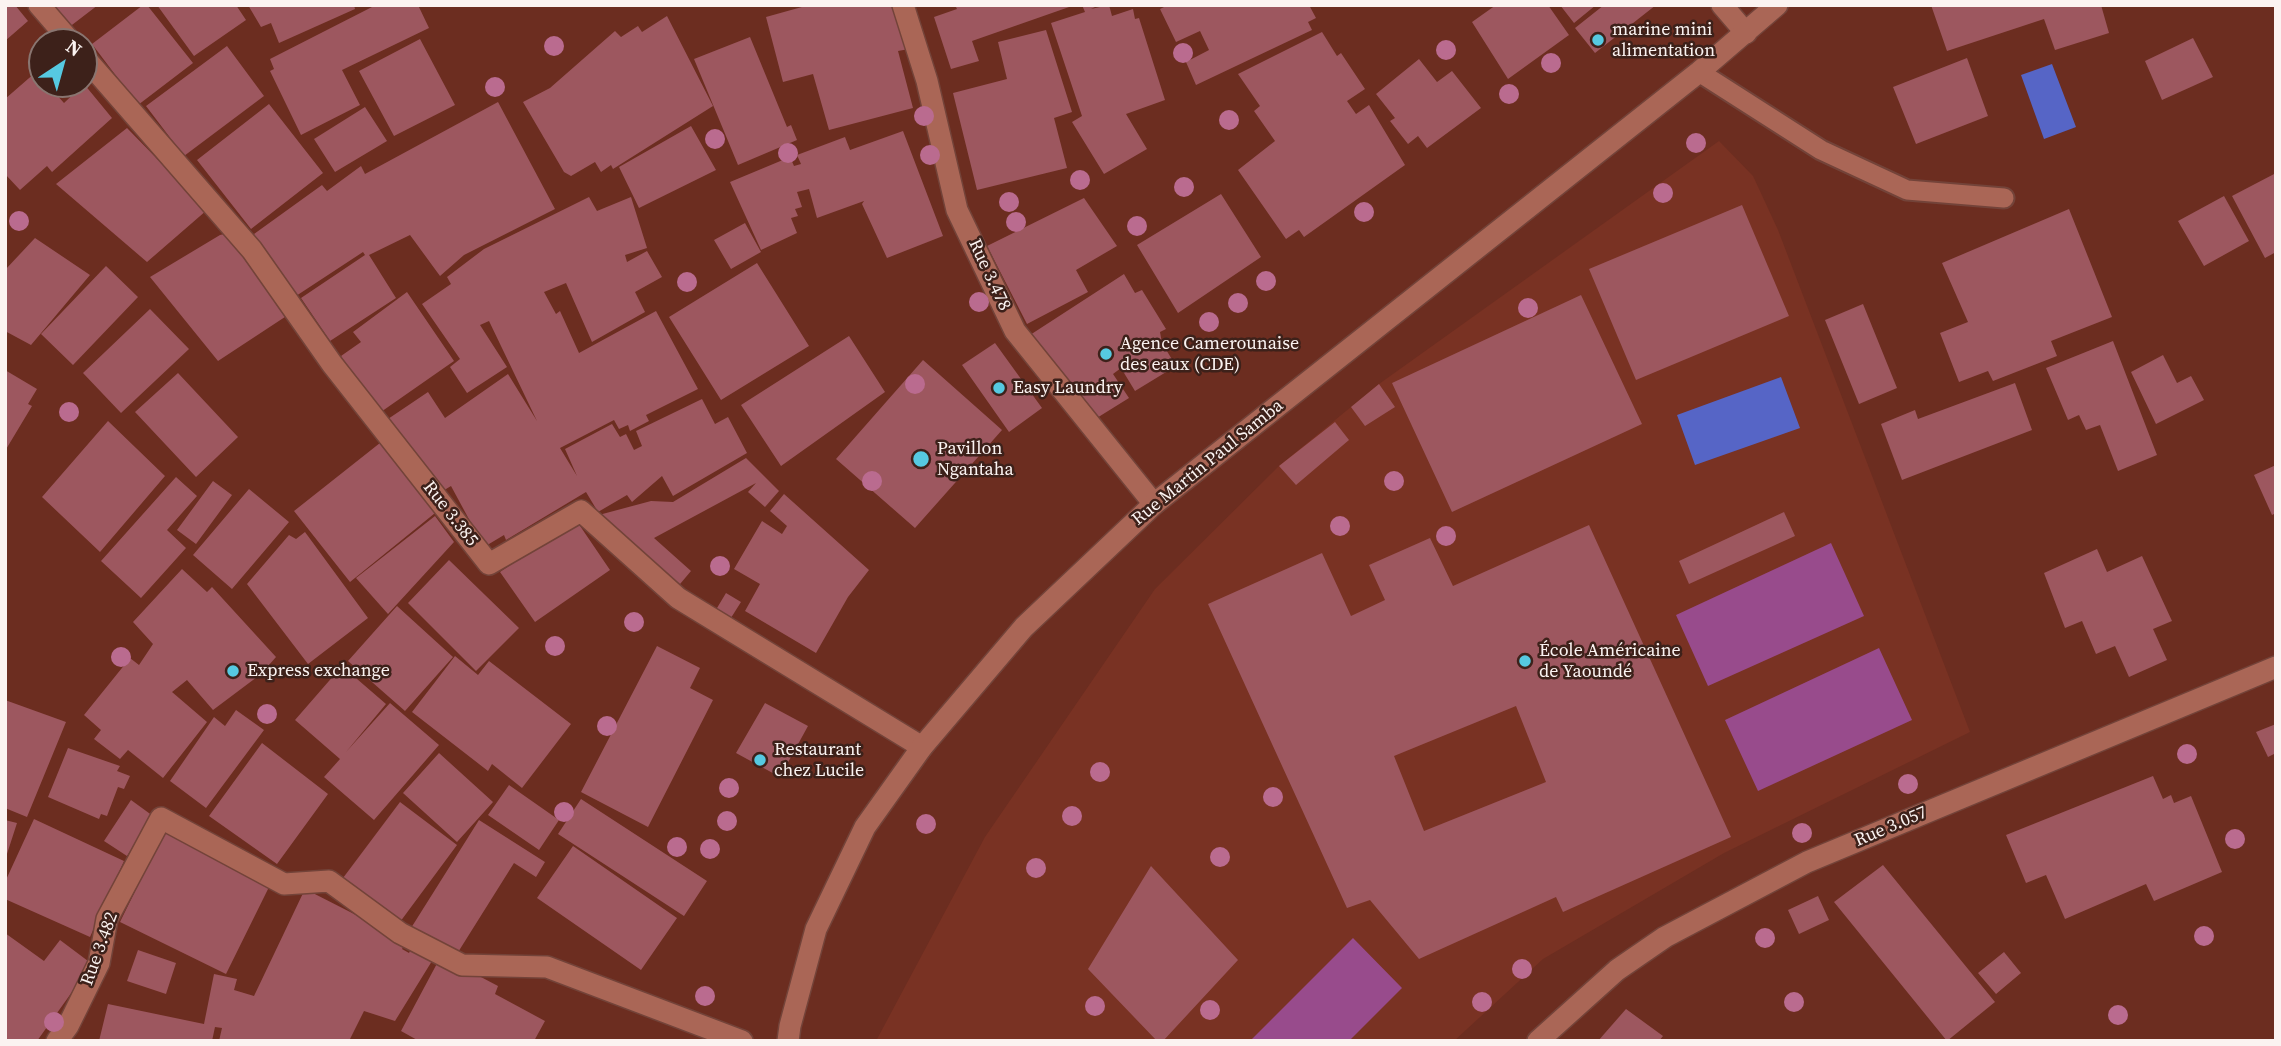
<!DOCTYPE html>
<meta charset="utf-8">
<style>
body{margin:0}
#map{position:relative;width:2281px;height:1046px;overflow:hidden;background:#6c2d20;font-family:"Source Serif 4",serif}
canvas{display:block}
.frame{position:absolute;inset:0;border:7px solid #fbf3f1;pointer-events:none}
.north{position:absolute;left:28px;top:28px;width:70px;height:70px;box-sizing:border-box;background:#3d211a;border:2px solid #897570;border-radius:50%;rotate:36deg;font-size:19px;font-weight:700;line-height:28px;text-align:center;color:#fbf3f1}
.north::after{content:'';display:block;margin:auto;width:24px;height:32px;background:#56c9e1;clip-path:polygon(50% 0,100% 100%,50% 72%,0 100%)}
</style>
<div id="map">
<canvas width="2281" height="1046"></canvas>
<div class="frame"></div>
<div class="north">N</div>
</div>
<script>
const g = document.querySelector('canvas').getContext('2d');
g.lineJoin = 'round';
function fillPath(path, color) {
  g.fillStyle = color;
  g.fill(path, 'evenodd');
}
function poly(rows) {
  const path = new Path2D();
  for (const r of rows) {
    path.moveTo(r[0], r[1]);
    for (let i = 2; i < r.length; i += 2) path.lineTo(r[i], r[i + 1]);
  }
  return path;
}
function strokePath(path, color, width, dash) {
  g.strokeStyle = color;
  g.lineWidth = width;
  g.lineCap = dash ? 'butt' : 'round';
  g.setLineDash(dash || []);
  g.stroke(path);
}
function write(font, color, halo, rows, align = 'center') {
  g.font = font + ' "Source Serif 4",serif';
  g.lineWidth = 5;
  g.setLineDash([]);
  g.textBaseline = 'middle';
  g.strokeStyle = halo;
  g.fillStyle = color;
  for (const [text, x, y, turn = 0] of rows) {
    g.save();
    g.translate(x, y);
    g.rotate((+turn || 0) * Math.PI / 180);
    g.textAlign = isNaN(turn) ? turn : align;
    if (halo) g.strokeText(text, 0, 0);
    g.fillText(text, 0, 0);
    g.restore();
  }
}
const built = poly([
 [1719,141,1753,176,1778,230,1970,732,1724,853,1543,959,1454,1041,876,1041,985,837,1155,589,1279,466,1379,384]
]);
const green = poly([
 [1831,543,1864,616,1708,686,1676,615],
 [1879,648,1912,720,1758,791,1725,720],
 [1353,938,1402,988,1349,1041,1250,1041]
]);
const water = poly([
 [2052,64,2076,127,2044,139,2021,75],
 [1781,377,1800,428,1695,465,1677,415]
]);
const building = poly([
 [5,5,15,5,28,21,5,41],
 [50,5,98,5,68,28],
 [143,5,147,5,193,63,138,105,92,44],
 [157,5,236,5,246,20,194,56],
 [248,5,354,5,355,9,279,43,271,23,261,27],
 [371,5,418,5,429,28,342,70,360,105,301,135,270,71,274,69,270,59,372,7],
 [809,5,897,5,909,49,898,51,913,108,829,130,813,74,783,82,766,17],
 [955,5,1072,5,1072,6,972,41,979,61,951,69,934,17,957,9],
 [1082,5,1099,5,1091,9,1109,5,1112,16,1133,9,1135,19,1139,18,1165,100,1126,114,1147,149,1104,174,1072,122,1082,116,1051,23,1085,12],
 [1168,5,1309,5,1316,18,1308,22,1312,30,1196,85,1186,62,1209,50,1200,31,1176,42,1160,9],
 [1496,5,1548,5,1569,35,1508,79,1472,22],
 [1560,5,1596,5,1574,23],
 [1604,5,1656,5,1595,53,1575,28],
 [1931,5,2101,5,2109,33,2055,50,2044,19,1947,51],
 [667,16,713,106,613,169,611,165,601,172,595,162,571,176,564,172,523,102,550,88,615,31,621,37,638,26,642,32],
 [1046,30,1072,112,1054,118,1067,168,977,190,953,93,1007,79,998,42],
 [1322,32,1337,56,1341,53,1365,89,1347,101,1356,114,1369,105,1405,165,1304,237,1299,230,1286,239,1238,170,1275,141,1254,111,1260,106,1238,74],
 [750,37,787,127,791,125,797,140,738,165,694,59],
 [2193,38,2213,77,2162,100,2145,61],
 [420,39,455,105,394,136,359,71],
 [227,46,264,96,184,156,146,106],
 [1967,58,1988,116,1916,144,1893,87],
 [1419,59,1437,82,1452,71,1481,108,1427,148,1418,136,1408,144,1390,121,1395,118,1376,94],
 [36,72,42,79,42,84,47,84,64,103,84,84,112,118,52,172,47,166,20,190,5,174,5,99],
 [498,102,555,209,464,255,440,276,410,235,369,255,396,298,330,341,301,298,365,255,363,252,296,296,270,266,254,234,322,185,327,191,361,166,365,174],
 [269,104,323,173,251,229,197,160],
 [365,107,387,141,335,172,314,139],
 [691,126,716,170,639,208,619,167],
 [127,128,207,210,147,262,56,184],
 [903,131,943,236,887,258,862,204,864,201,817,218,809,189,797,192,802,207,795,209,798,216,791,218,797,233,761,250,730,182,790,157,794,166,801,164,797,155,845,137,850,150],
 [2276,173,2276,252,2265,258,2232,196],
 [1221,194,1261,257,1178,313,1137,245],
 [2224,196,2249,241,2204,266,2178,221],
 [589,197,597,211,631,197,647,248,625,255,627,262,647,251,662,277,635,292,645,312,592,342,566,283,544,292,556,314,560,311,579,353,656,311,698,389,646,415,649,421,630,431,628,425,619,429,614,420,560,448,577,476,565,449,612,424,620,437,626,434,634,450,642,446,636,431,702,399,715,424,728,417,747,453,673,496,662,476,632,502,627,495,598,512,586,492,506,540,504,535,484,547,451,486,441,492,408,443,401,447,385,421,428,392,445,418,508,374,537,421,489,321,480,325,507,367,467,393,450,367,460,359,422,304,451,284,447,277,484,249],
 [1084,198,1117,246,1076,270,1088,292,1027,324,987,246],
 [1742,205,1789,316,1636,380,1589,269],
 [2069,209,2112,317,2051,341,2057,356,1993,381,1988,371,1959,382,1940,333,1968,322,1942,263],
 [745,223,761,252,731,269,714,240],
 [233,232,291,313,218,361,150,277,220,235],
 [35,238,90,275,31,345,5,331,5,270],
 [757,263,809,346,721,400,669,317],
 [106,266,138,297,73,365,41,334],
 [1124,274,1135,293,1142,290,1166,329,1160,332,1162,343,1176,366,1135,391,1121,368,1113,374,1129,398,1092,421,1030,335],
 [407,292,454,361,378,414,341,356,361,342,353,332],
 [1581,295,1642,424,1452,512,1392,383],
 [1863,304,1897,388,1859,404,1825,320],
 [150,309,189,349,121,413,83,373],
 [849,336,885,392,781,466,741,405],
 [2113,341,2157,455,2118,471,2100,425,2086,430,2079,415,2068,420,2046,368],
 [995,343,1042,408,1009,432,962,365],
 [2163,355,2177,383,2191,376,2204,400,2156,424,2131,372],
 [923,360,1002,430,915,528,836,459],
 [5,370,37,389,28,404,32,406,5,451],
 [178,373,238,437,196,477,135,412],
 [2015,383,2032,430,1902,480,1881,424,1915,410,1918,419],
 [1379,384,1395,407,1365,426,1351,407],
 [108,421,165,476,100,552,42,497],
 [1335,422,1349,440,1296,485,1279,466],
 [385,439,440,509,350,582,294,511],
 [746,458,779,491,765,507,748,492,756,483,654,538,691,571,675,590,595,516,651,501,673,502],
 [2276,465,2276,513,2272,515,2254,475],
 [176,477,197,496,167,530,186,548,141,598,101,561],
 [213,481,232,495,196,544,177,530],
 [249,489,289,522,232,589,193,555],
 [784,494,869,570,848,597,816,653,745,611,760,584,734,569,762,521,782,534,787,526,770,511],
 [1784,512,1795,536,1689,584,1679,561],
 [435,516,454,542,388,614,356,578],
 [576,520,610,570,535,622,500,572],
 [1589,525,1731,837,1563,912,1556,897,1419,959,1370,900,1347,908,1208,604,1322,553,1351,616,1385,600,1369,565,1430,538,1453,586],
 [1516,706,1546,782,1424,831,1394,756],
 [305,532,368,618,308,664,247,584,289,535,296,539],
 [2097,549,2107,572,2142,556,2172,621,2153,629,2167,660,2129,677,2115,646,2096,654,2082,621,2065,628,2044,573],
 [449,560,519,628,476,671,408,603],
 [182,569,207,592,212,587,276,657,261,674,213,710,187,680,172,692,207,722,163,778,128,750,120,759,94,739,101,730,84,715,130,658,139,665,153,644,133,622],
 [726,593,741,602,729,621,714,613],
 [397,606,453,657,405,711,348,661],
 [657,646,700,668,690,688,713,700,648,827,581,792],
 [455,656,478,675,489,661,571,724,522,788,492,764,488,771,412,712],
 [342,666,386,704,346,752,390,703,439,745,374,820,324,777,340,759,295,720],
 [5,700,66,722,27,817,5,808],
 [765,703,808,726,780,777,736,753],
 [236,710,264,730,206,808,170,781,214,717,225,726],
 [2276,724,2276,753,2268,757,2256,732],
 [262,743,328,794,277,864,209,816],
 [68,748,120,766,117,771,130,776,124,789,118,787,107,816,101,814,99,819,48,797],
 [439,753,493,802,457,842,403,793],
 [2153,776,2163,799,2171,795,2174,803,2191,796,2222,872,2154,901,2146,884,2065,919,2046,875,2026,883,2006,835],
 [509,785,559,820,539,850,488,815],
 [581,799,707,881,684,916,558,834],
 [131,800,153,816,127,856,104,841],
 [400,802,457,845,400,922,343,878],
 [34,819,124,861,90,937,5,899,5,882],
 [5,820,17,823,6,857,5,857],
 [479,820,545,862,536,877,514,863,455,957,411,928],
 [166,828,271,883,226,974,120,922],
 [573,846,677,918,641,970,537,898],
 [1883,865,1995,1002,1947,1041,1834,902],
 [1151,866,1238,960,1163,1041,1157,1041,1088,969],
 [305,889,407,941,402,949,409,953,411,949,432,961,395,1021,364,1011,349,1041,219,1041,222,1028,215,1027,212,1041,99,1041,108,1004,204,1024,214,974,237,979,234,990,254,996],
 [1818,896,1829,920,1799,934,1788,910],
 [5,933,44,961,60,940,92,964,37,1041,5,1041],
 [138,950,176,963,166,994,127,981],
 [2004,952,2021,973,1996,994,1978,973],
 [441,956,498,986,495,994,545,1021,534,1041,419,1041,401,1031],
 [1626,1009,1663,1036,1659,1041,1598,1041]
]);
const lane = poly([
 [1699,72,1821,150,1907,190,2004,198]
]);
const street = poly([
 [39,5,71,42],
 [903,5,927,81,957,210,1015,331,1154,504],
 [1722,5,1746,33],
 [84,57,252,250,332,364,489,564,581,511,678,598,922,747],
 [57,1041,68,1026,99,963,107,919,161,818,284,884,329,881,400,933,462,965,547,967,742,1041],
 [1538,1041,1617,970,1665,937,1807,862,2276,667]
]);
const secondary = poly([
 [788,1041,790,1026,816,929,865,827,922,747,1024,627,1154,504,1699,72,1777,5]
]);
const trees = [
 [554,46],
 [1446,50],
 [1183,53],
 [1551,63],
 [495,87],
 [1509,94],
 [924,116],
 [1229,120],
 [715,139],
 [1696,143],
 [788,153],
 [930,155],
 [1080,180],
 [1184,187],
 [1663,193],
 [1009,202],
 [1364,212],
 [19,221],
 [1016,222],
 [1137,226],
 [1266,281],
 [687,282],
 [979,302],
 [1238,303],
 [1528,308],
 [1209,322],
 [915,384],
 [69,412],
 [872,481],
 [1394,481],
 [1340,526],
 [1446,536],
 [720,566],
 [634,622],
 [555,646],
 [121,657],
 [267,714],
 [607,726],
 [2187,754],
 [1100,772],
 [1908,784],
 [729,788],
 [1273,797],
 [564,812],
 [1072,816],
 [727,821],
 [926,824],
 [1802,833],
 [2235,839],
 [677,847],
 [710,849],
 [1220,857],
 [1036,868],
 [2204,936],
 [1765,938],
 [1522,969],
 [705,996],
 [1482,1002],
 [1794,1002],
 [1095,1006],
 [1210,1010],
 [2118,1015],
 [54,1022]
];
const markers = [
 [1598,40,7,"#56c9e1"],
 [1106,354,7,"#56c9e1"],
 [999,388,7,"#56c9e1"],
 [921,459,9,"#56c9e1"],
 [1525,661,7,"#56c9e1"],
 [233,671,7,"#56c9e1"],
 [760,760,7,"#56c9e1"]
];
const poiNames = [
 ["marine mini",1612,30],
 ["alimentation",1612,51],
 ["Agence Camerounaise",1120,344],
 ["des eaux (CDE)",1120,365],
 ["Easy Laundry",1013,388],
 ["Pavillon",937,449],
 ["Ngantaha",937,470],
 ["École Américaine",1539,651],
 ["de Yaoundé",1539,672],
 ["Express exchange",247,671],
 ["Restaurant",774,750],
 ["chez Lucile",774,771]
];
const streetNames = [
 ["Rue 3.478",989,275,65],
 ["Rue Martin Paul Samba",1208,463,-39],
 ["Rue 3.385",450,514,52],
 ["Rue 3.057",1891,827,-23],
 ["Rue 3.482",100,949,-70]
];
fillPath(built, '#793223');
fillPath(green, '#984b8c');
fillPath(water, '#5665c6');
fillPath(building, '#9d575f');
strokePath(lane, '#734339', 23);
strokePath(street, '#734339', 24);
strokePath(secondary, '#734339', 24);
strokePath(lane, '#aa6656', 19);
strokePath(street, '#aa6656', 21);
strokePath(secondary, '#aa6656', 21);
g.fillStyle = '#ba6b8f';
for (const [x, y] of trees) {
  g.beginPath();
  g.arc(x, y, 10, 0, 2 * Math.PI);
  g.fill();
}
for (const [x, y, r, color] of markers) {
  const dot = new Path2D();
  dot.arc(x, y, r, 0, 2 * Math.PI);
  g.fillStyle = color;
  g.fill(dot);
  strokePath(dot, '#3d211a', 2.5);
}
write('18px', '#fbf3f1', '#3d211a', poiNames, 'left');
write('18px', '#fbf3f1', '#3d211a', streetNames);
</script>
